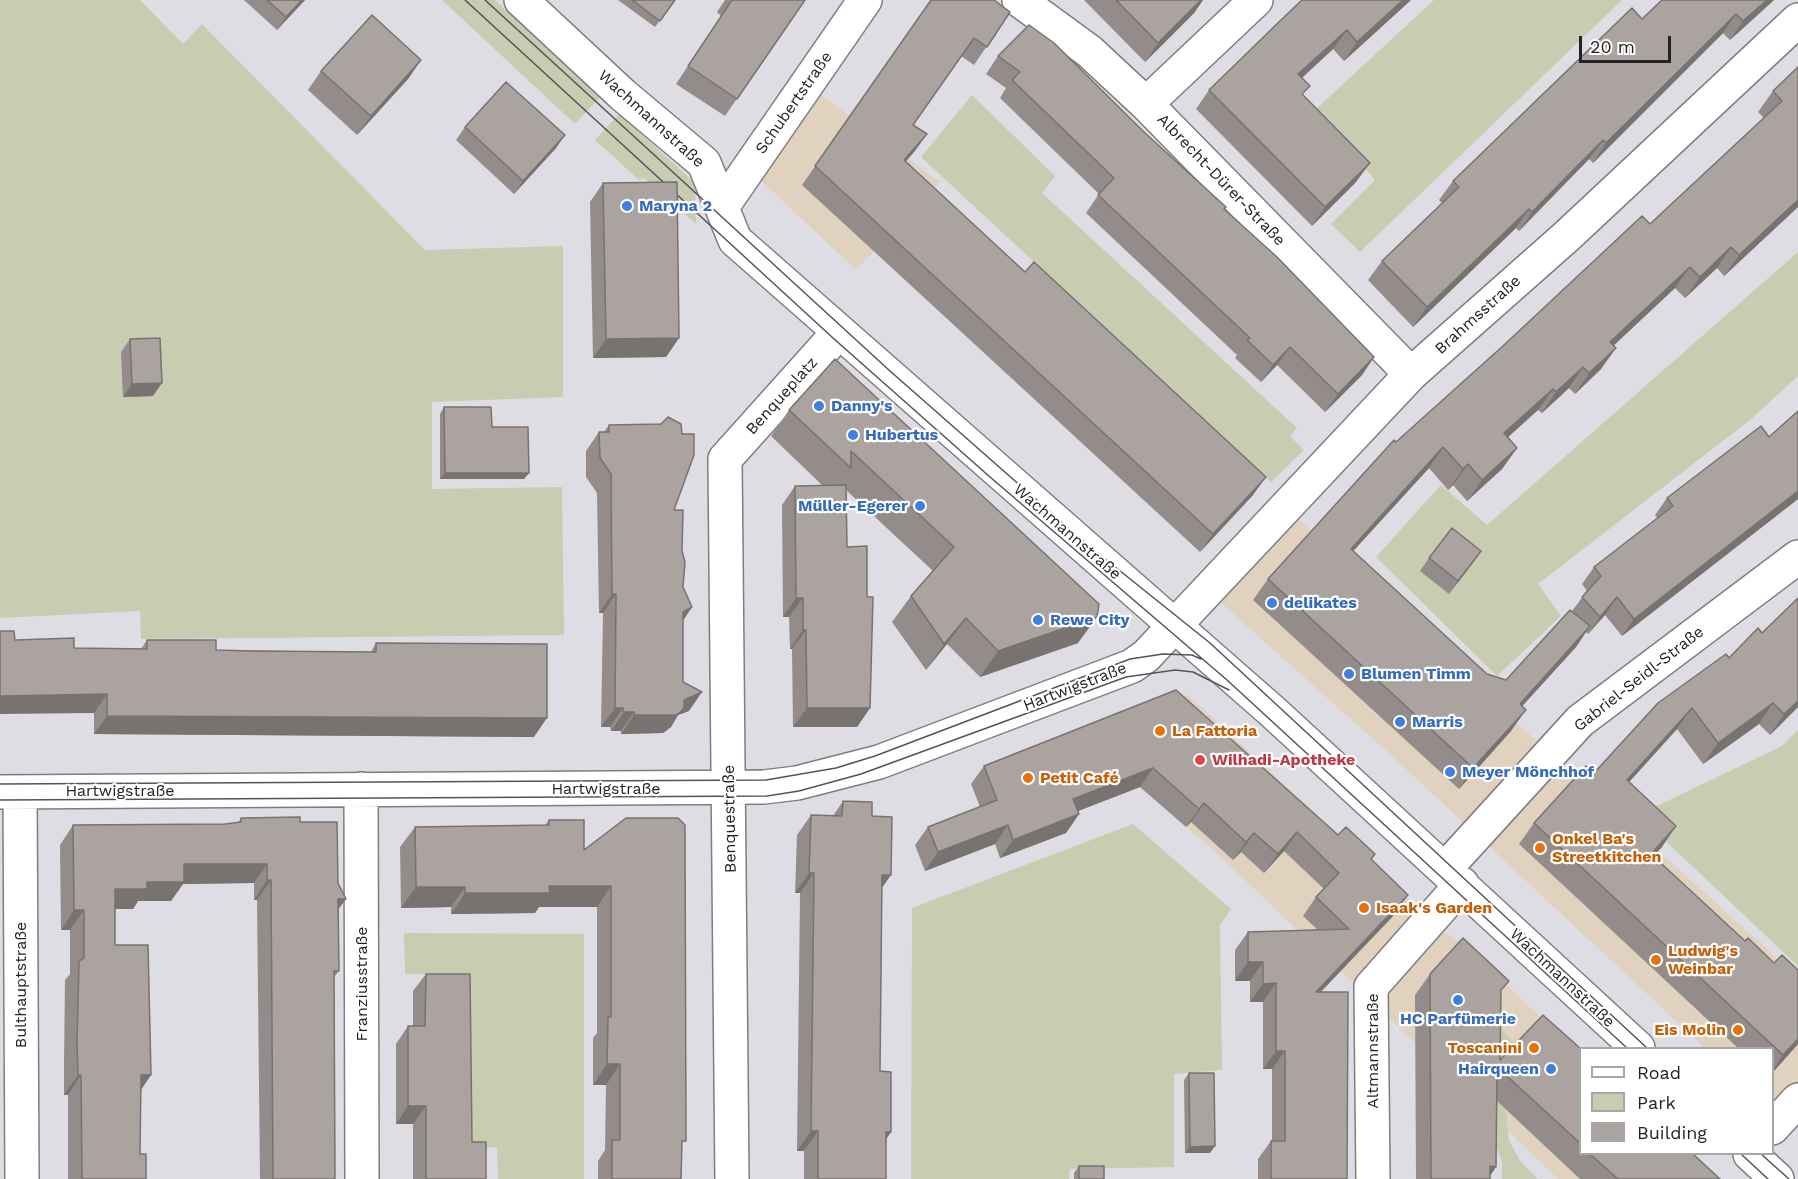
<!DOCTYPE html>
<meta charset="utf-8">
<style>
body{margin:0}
#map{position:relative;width:1798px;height:1179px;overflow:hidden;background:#dfdde4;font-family:"Work Sans",sans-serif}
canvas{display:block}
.legend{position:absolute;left:1579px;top:1047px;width:195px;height:108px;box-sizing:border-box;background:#fff;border:2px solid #a7a7a8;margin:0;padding:8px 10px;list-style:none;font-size:18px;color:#232225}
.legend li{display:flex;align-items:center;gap:12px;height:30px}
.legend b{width:30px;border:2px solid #a7a7a8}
.scale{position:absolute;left:1579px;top:36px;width:92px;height:27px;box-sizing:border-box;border:3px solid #232225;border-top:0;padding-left:8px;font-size:18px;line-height:21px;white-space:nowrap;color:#232225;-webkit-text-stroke:4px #fff;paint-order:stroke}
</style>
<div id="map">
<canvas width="1798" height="1179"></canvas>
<ul class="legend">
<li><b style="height:8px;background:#fff"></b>Road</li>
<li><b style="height:16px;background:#c8ccb0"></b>Park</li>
<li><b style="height:16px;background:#aba3a0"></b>Building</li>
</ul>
<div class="scale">20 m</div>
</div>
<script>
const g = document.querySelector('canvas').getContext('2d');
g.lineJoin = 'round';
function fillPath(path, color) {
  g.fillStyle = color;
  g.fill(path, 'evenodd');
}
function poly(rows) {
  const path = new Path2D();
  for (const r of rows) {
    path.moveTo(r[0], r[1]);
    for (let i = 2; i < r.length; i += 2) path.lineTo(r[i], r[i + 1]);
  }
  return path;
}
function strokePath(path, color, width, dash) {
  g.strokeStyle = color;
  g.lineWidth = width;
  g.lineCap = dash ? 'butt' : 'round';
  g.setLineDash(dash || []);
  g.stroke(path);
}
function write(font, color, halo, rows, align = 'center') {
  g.font = font + ' "Work Sans",sans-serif';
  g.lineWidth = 4.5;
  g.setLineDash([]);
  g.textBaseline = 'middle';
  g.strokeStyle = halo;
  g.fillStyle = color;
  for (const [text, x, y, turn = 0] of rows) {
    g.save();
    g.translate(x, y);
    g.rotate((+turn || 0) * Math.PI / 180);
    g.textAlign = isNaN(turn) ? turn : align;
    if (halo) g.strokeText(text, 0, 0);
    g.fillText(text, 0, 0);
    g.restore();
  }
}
const commercial = poly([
 [809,86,940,182,856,270,750,170],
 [1288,509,1508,715,1798,977,1798,1098,1773,1112,1772,1048,1705,1048,1393,757,1209,592],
 [1188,695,1441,930,1467,946,1580,1056,1580,1154,1710,1179,1558,1179,1225,861,1100,750,1161,697]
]);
const green = poly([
 [0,0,140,0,183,44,202,24,425,250,563,246,563,397,432,402,432,489,562,487,564,635,141,639,140,611,0,618],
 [442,0,495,0,600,97,575,124],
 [1434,0,1622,0,1360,252,1331,224,1375,180,1315,110],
 [972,95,1055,176,1042,193,1297,428,1290,436,1304,450,1271,482,921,157],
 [619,114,695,183,696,224,644,178,639,180,595,140],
 [1798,252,1798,376,1750,420,1538,584,1561,616,1497,676,1376,557,1441,485,1487,525],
 [1798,730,1798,966,1638,815,1782,746],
 [1133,824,1231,909,1220,925,1222,1070,1174,1074,1174,1167,1070,1169,1069,1179,911,1179,912,908],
 [404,933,584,934,584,1179,498,1179,497,1147,469,1149,465,974,405,974],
 [1495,1024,1515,1043,1496,1065,1504,1090,1509,1141,1521,1162,1538,1179,1502,1179,1502,1161,1496,1147]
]);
const minor = poly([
 [521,0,623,95,704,163,735,240,1273,712,1638,1048],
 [1019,0,1089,51,1146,104,1411,374],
 [1146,104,1256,0],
 [722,207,865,0],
 [361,789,362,1179],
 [0,792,764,787,797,783,879,762,1132,666,1146,656,1411,374,1567,236,1798,20],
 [20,792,22,1179],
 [1445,869,1580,721,1798,557],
 [1772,1128,1798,1100],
 [1750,1154,1777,1179],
 [732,1179,725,459,838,333],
 [1373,1179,1371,987,1462,884]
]);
const tram = poly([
 [465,0,833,338,990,477,1227,680,1627,1048],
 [485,0,890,371,1089,546,1210,643,1647,1048],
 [0,784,766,780,836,768,875,756,1130,659,1163,654,1192,655,1201,659],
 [0,800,767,796,799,791,861,774,1126,677,1175,670,1193,672,1229,690],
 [1741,1154,1768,1179],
 [1761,1154,1789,1179]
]);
const wall = poly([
 [244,0,305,0,277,30],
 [618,0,675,0,655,27],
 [725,0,805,0,725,116,676,84,721,16,717,12],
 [931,0,1010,12,974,65,961,56,913,125,927,134,914,152,906,161,1253,495,1200,552,802,185],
 [1084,0,1203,0,1194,13,1145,62],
 [1411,0,1344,61,1333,49,1302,78,1303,95,1356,182,1312,226,1196,109,1209,90],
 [1662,0,1774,0,1730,40,1723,33,1593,163,1589,159,1519,231,1516,228,1413,327,1368,280,1382,261,1442,203,1439,200,1453,181,1642,19],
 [998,56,1224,210,1374,357,1362,375,1325,412,1277,365,1261,382,1235,358,1237,355,1086,213,1099,194,1000,98,1006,88,986,74],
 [421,60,408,79,357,135,308,90,321,71],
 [1798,67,1798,207,1724,276,1717,268,1685,298,1675,288,1613,346,1601,369,1575,394,1569,388,1542,413,1538,410,1508,437,1517,448,1502,469,1467,501,1453,485,1448,490,1429,468,1353,551,1487,674,1506,680,1572,611,1587,591,1582,584,1594,567,1657,518,1655,515,1667,498,1769,437,1798,411,1798,499,1622,636,1605,615,1588,634,1586,632,1576,647,1522,706,1511,731,1459,789,1253,600,1268,579,1396,442,1650,224,1764,118,1758,112,1773,91],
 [465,127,556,148,514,194,456,140],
 [603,183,679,338,666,357,593,358,590,202],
 [130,339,153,396,123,397,121,352],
 [835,359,1078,643,980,677,947,644,926,670,892,622,911,596,933,571,846,490,847,547,867,597,870,708,857,727,793,727,792,649,790,649,789,617,783,617,782,505,795,486,823,486,771,436,789,410],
 [444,407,492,427,529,473,524,479,440,479,440,414],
 [609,425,674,510,682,551,683,587,692,607,683,621,683,682,689,711,678,715,671,727,663,733,621,734,621,731,611,731,610,727,601,727,603,613,599,613,597,493,586,477,586,451,599,432,604,432],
 [1481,551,1449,594,1420,571,1429,558],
 [1798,598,1798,707,1770,735,1759,724,1703,764,1677,729,1629,782,1662,847,1654,856,1798,1044,1773,1072,1773,1048,1738,1048,1519,844,1534,823,1594,773,1729,658,1762,633],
 [15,640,74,648,141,649,147,640,216,650,371,652,376,643,534,737,94,734,94,713],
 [1176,690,1338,835,1372,860,1395,914,1321,992,1347,1179,1258,1179,1258,1159,1271,1141,1272,1141,1272,1069,1263,1069,1263,1002,1250,1002,1250,981,1235,981,1235,950,1248,932,1318,930,1303,916,1316,897,1324,889,1284,851,1264,873,1241,852,1233,860,1191,822,1186,827,1140,787,1078,811,1079,814,1066,833,1000,858,995,844,925,871,915,845,928,827,980,807,971,784,984,766],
 [843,801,872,816,882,887,880,1071,891,1132,886,1139,886,1179,804,1179,804,1151,797,1151,800,893,795,893,797,835,811,815,833,816],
 [241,818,300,822,338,909,339,971,334,977,335,1179,260,1179,257,900,254,900,254,883,183,884,171,901,138,901,133,909,115,909,115,945,151,1075,141,1090,140,1154,146,1179,68,1179,68,1095,64,1095,64,1063,65,980,70,974,70,930,61,930,60,845,73,825,225,824,238,823],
 [626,818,682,1147,681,1179,598,1179,598,1161,605,1150,606,1085,593,1085,593,1038,597,1033,597,907,539,907,535,913,451,914,451,907,401,908,400,847,415,827,545,825,549,820,584,850],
 [426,974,472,1142,486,1179,413,1179,413,1124,396,1124,396,1044,408,1026,413,1026,413,991],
 [1430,974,1501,994,1500,1060,1581,1049,1581,1154,1693,1154,1720,1179,1580,1179,1497,1101,1496,1167,1490,1175,1490,1179,1416,1179,1415,995],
 [1189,1073,1210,1153,1185,1153,1184,1080],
 [1079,1166,1104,1179,1074,1179,1074,1173]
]);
const shadedWall = poly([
 [302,0,305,0,277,30,286,17],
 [1199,0,1203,0,1194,13,1145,62,1158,43],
 [1403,0,1411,0,1344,61,1357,42],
 [1767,0,1774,0,1730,40,1743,21],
 [1736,14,1723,33,1593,163,1606,143],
 [1347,30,1333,49,1285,93,1298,74],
 [421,60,408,79,357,135,371,116],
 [927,134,914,152,891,178,904,160],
 [565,135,556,148,514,194,523,181],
 [1603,140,1589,159,1519,231,1532,212],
 [1370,163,1356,182,1312,226,1325,207],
 [1798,200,1798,207,1724,276,1739,255],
 [1529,209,1516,228,1413,327,1427,307],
 [1731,247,1717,268,1685,298,1700,277],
 [1690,267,1675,288,1595,363,1610,342],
 [679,338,666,357,593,358,606,339],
 [1290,347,1277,365,1261,382,1273,365],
 [1616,348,1601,369,1575,394,1589,373],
 [1374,357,1362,375,1325,412,1338,394],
 [1583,367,1569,388,1542,413,1556,392],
 [162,383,153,396,123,397,132,384],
 [1553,389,1538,410,1489,454,1504,433],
 [1443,447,1429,468,1336,570,1351,549],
 [1517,448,1502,469,1467,501,1482,480],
 [1468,464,1453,485,1448,490,1463,469],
 [445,473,529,473,524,479,440,479],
 [1266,477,1253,495,1200,552,1213,534],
 [1798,491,1798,499,1622,636,1634,619],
 [1481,551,1472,564,1449,594,1458,581],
 [612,594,616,594,603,613,599,613],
 [1617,597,1605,615,1588,634,1600,617],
 [796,598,803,598,789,617,783,617],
 [692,607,679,626,683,612],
 [1097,617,1078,643,980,677,998,651],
 [966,618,947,644,926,670,944,644],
 [1590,626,1576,647,1505,725,1520,704],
 [803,630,806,630,792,649,790,649],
 [702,692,689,711,678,715,671,727,663,733,621,734,634,715,684,700],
 [107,694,94,713,0,714,0,696],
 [1798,701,1798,707,1770,735,1784,714],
 [1773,703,1759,724,1703,764,1718,743],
 [615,708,623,708,610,727,601,727],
 [807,708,870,708,857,727,793,727],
 [1692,708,1677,729,1612,801,1627,780],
 [1526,710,1511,731,1459,789,1473,768],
 [624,712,634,712,621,731,611,731],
 [107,716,547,718,534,737,94,734],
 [1153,768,1140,787,1060,818,1073,799],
 [1204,803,1191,822,1186,827,1199,809],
 [1079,814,1066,833,1000,858,1013,840],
 [1008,825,995,844,925,871,938,852],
 [1676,826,1662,847,1636,875,1651,854],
 [1297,832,1284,851,1264,873,1278,854],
 [1254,833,1241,852,1233,860,1246,842],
 [184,864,267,864,254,883,183,884,171,901,138,901,133,909,102,909,115,889],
 [809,873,814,873,800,893,795,893],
 [882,875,891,875,877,895],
 [267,880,271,880,257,900,254,900],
 [549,886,611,886,597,907,539,907,535,913,451,914,465,893],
 [416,887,465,887,451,907,401,908],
 [1408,895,1395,914,1303,1010,1316,992],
 [338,899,346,899,332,918],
 [74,910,84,910,70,930,61,930],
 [1248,962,1263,962,1250,981,1235,981],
 [1276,983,1263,1002,1250,1002,1263,984],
 [1798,1039,1798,1044,1773,1072,1773,1070,1783,1055],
 [1276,1051,1285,1051,1272,1069,1263,1069],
 [607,1064,620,1064,606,1085,593,1085],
 [78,1075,81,1075,68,1095,64,1095],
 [141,1075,151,1075,137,1095],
 [408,1106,426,1106,413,1124,396,1124],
 [811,1131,818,1131,804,1151,797,1151],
 [886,1132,891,1132,877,1152],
 [1215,1146,1210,1153,1185,1153,1190,1147],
 [1490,1166,1496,1167,1488,1179]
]);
const building = poly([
 [267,0,302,0,286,17,267,0],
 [632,0,675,0,660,21,632,0],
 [732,0,805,0,737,99,688,66,732,0],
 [931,0,994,0,1010,12,987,47,974,38,913,125,927,134,904,160,1025,272,1034,262,1266,477,1213,534,815,166,931,0],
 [1116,0,1201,0,1158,43,1116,0],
 [1302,0,1403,0,1357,42,1347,30,1298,74,1310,86,1302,94,1370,163,1325,207,1209,90,1281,20,1302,0],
 [1662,0,1767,0,1743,21,1736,14,1606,143,1603,140,1532,212,1529,209,1427,307,1382,261,1459,187,1453,181,1632,8,1642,19,1662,0],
 [372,15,421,60,371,116,321,71,372,15],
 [1029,25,1054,43,1145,133,1226,207,1224,209,1277,257,1374,357,1338,394,1290,347,1273,365,1247,340,1250,338,1098,195,1114,178,1012,80,1020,72,998,56,1029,25],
 [1798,67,1798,200,1739,255,1731,247,1700,277,1690,267,1610,342,1616,348,1589,373,1583,367,1556,392,1553,389,1504,433,1517,448,1482,480,1468,464,1463,469,1443,447,1351,549,1487,674,1506,680,1570,610,1590,626,1520,704,1526,710,1473,768,1268,579,1394,440,1396,442,1504,345,1642,216,1650,224,1782,101,1773,91,1798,67],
 [506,82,565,135,523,181,465,127,506,82],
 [677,182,679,338,606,339,603,183,677,182],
 [160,338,162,383,132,384,130,339,160,338],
 [835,359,1099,604,1097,617,998,651,966,618,944,644,911,596,954,547,851,451,851,468,789,410,835,359],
 [444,407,491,407,492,427,528,427,529,473,445,473,444,407],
 [1798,411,1798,491,1634,619,1617,597,1600,617,1582,597,1601,576,1594,567,1673,506,1667,498,1761,426,1769,437,1798,411],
 [668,417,681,424,682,434,694,434,694,455,674,510,683,510,682,551,685,562,683,587,692,607,683,612,683,682,702,692,684,700,684,708,677,715,634,715,634,712,624,712,623,708,615,708,616,594,612,594,611,474,600,458,599,432,609,432,609,425,661,424,668,417],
 [846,485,847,547,867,546,867,597,873,597,870,708,807,708,806,630,803,630,803,598,796,598,795,486,846,485],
 [1452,528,1481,551,1458,581,1429,558,1452,528],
 [1798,598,1798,701,1784,714,1773,703,1718,743,1692,708,1627,780,1676,826,1651,854,1745,941,1748,938,1774,963,1782,955,1798,970,1798,1039,1783,1055,1534,823,1586,766,1594,773,1658,703,1726,654,1729,658,1758,628,1762,633,1798,598],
 [0,631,14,631,15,640,74,638,74,648,147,649,147,640,216,640,216,650,250,651,376,652,376,643,547,644,547,718,107,716,107,694,0,696,0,631],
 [1176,690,1338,835,1346,827,1375,854,1371,859,1408,895,1316,992,1348,992,1347,1179,1271,1179,1271,1141,1285,1141,1285,1051,1276,1051,1276,983,1263,984,1263,962,1248,962,1248,932,1349,929,1316,897,1339,873,1297,832,1278,854,1254,833,1246,842,1204,803,1199,809,1153,768,1073,799,1079,814,1013,840,1008,825,938,852,928,827,997,800,984,766,1176,690],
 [843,801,872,802,872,816,892,817,891,875,882,875,880,1071,891,1072,891,1132,886,1132,886,1179,818,1179,818,1131,811,1131,814,873,809,873,811,815,842,816,843,801],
 [300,817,300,822,337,822,338,883,346,899,338,899,339,971,334,971,335,1179,273,1179,271,880,267,880,267,864,184,864,184,882,147,882,147,889,115,889,115,945,148,945,151,1075,141,1075,140,1154,146,1154,146,1179,82,1179,81,1075,78,1075,77,1043,79,961,84,958,84,910,74,910,73,825,225,824,241,822,241,818,300,817],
 [626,818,678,818,685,825,686,1141,682,1141,681,1179,612,1179,612,1140,620,1140,620,1064,607,1064,608,1017,611,1017,611,886,549,886,550,893,465,893,465,887,416,887,415,827,549,825,549,820,584,820,584,850,626,818],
 [1463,938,1509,981,1501,990,1500,1060,1543,1015,1581,1049,1581,1144,1497,1067,1496,1167,1490,1166,1490,1179,1431,1179,1430,974,1463,938],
 [426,974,470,974,472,1142,486,1142,486,1179,426,1179,426,1106,408,1106,408,1026,425,1026,426,974],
 [1189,1073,1214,1073,1215,1146,1190,1147,1189,1073],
 [1590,1154,1693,1154,1720,1179,1618,1179,1590,1154],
 [1079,1166,1104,1166,1104,1179,1079,1179,1079,1166]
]);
const markers = [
 [627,206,6,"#3f7fe0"],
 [819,406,6,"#3f7fe0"],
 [853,435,6,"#3f7fe0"],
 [920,506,6,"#3f7fe0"],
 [1272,603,6,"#3f7fe0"],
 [1038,620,6,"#3f7fe0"],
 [1349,674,6,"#3f7fe0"],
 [1400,722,6,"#3f7fe0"],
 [1160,731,6,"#e8710a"],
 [1200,760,6,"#e0444e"],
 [1450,772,6,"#3f7fe0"],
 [1028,778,6,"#e8710a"],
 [1540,848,6,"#e8710a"],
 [1364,908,6,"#e8710a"],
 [1656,960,6,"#e8710a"],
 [1458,1000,6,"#3f7fe0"],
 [1738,1030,6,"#e8710a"],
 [1534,1048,6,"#e8710a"],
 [1551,1069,6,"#3f7fe0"]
];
const streetNames = [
 ["Schubertstraße",794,103,-55],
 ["Wachmannstraße",651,119,42],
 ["Albrecht-Dürer-Straße",1221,180,46],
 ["Brahmsstraße",1478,315,-42],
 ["Benqueplatz",782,396,-48],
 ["Wachmannstraße",1067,532,41],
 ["Gabriel-Seidl-Straße",1639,679,-38],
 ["Hartwigstraße",1075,687,-21],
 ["Hartwigstraße",606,789],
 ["Hartwigstraße",120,791],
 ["Benquestraße",730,819,-91],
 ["Wachmannstraße",1562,978,43],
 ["Franziusstraße",362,984,-90],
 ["Bulthauptstraße",21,985,-90],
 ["Altmannstraße",1373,1051,-90]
];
const shopNames = [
 ["Maryna 2",639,206],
 ["Danny's",831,406],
 ["Hubertus",865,435],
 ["Müller-Egerer",908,506,"right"],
 ["delikates",1284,603],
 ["Rewe City",1050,620],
 ["Blumen Timm",1361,674],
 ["Marris",1412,722],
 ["Meyer Mönchhof",1462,772],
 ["HC Parfümerie",1458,1019,"center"],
 ["Hairqueen",1539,1069,"right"]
];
const foodNames = [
 ["La Fattoria",1172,731],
 ["Petit Café",1040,778],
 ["Onkel Ba's",1552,839],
 ["Streetkitchen",1552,857],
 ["Isaak's Garden",1376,908],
 ["Ludwig's",1668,951],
 ["Weinbar",1668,969],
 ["Eis Molin",1726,1030,"right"],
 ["Toscanini",1522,1048,"right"]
];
const healthNames = [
 ["Wilhadi-Apotheke",1212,760]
];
fillPath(commercial, '#e1d2bf');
fillPath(green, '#c8ccb0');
strokePath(minor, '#7e7d83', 36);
strokePath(minor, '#fff', 33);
strokePath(tram, '#545357', 1.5);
fillPath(wall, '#938c8a');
fillPath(shadedWall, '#787270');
fillPath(building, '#aba3a0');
strokePath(building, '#787270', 1.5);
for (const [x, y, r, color] of markers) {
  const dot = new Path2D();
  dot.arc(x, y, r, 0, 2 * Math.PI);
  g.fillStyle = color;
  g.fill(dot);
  strokePath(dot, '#fff', 2);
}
write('16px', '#232225', '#fff', streetNames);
write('bold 16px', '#366cbe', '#fff', shopNames, 'left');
write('bold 16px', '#c56008', '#fff', foodNames, 'left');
write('bold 16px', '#be3a42', '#fff', healthNames, 'left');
</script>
